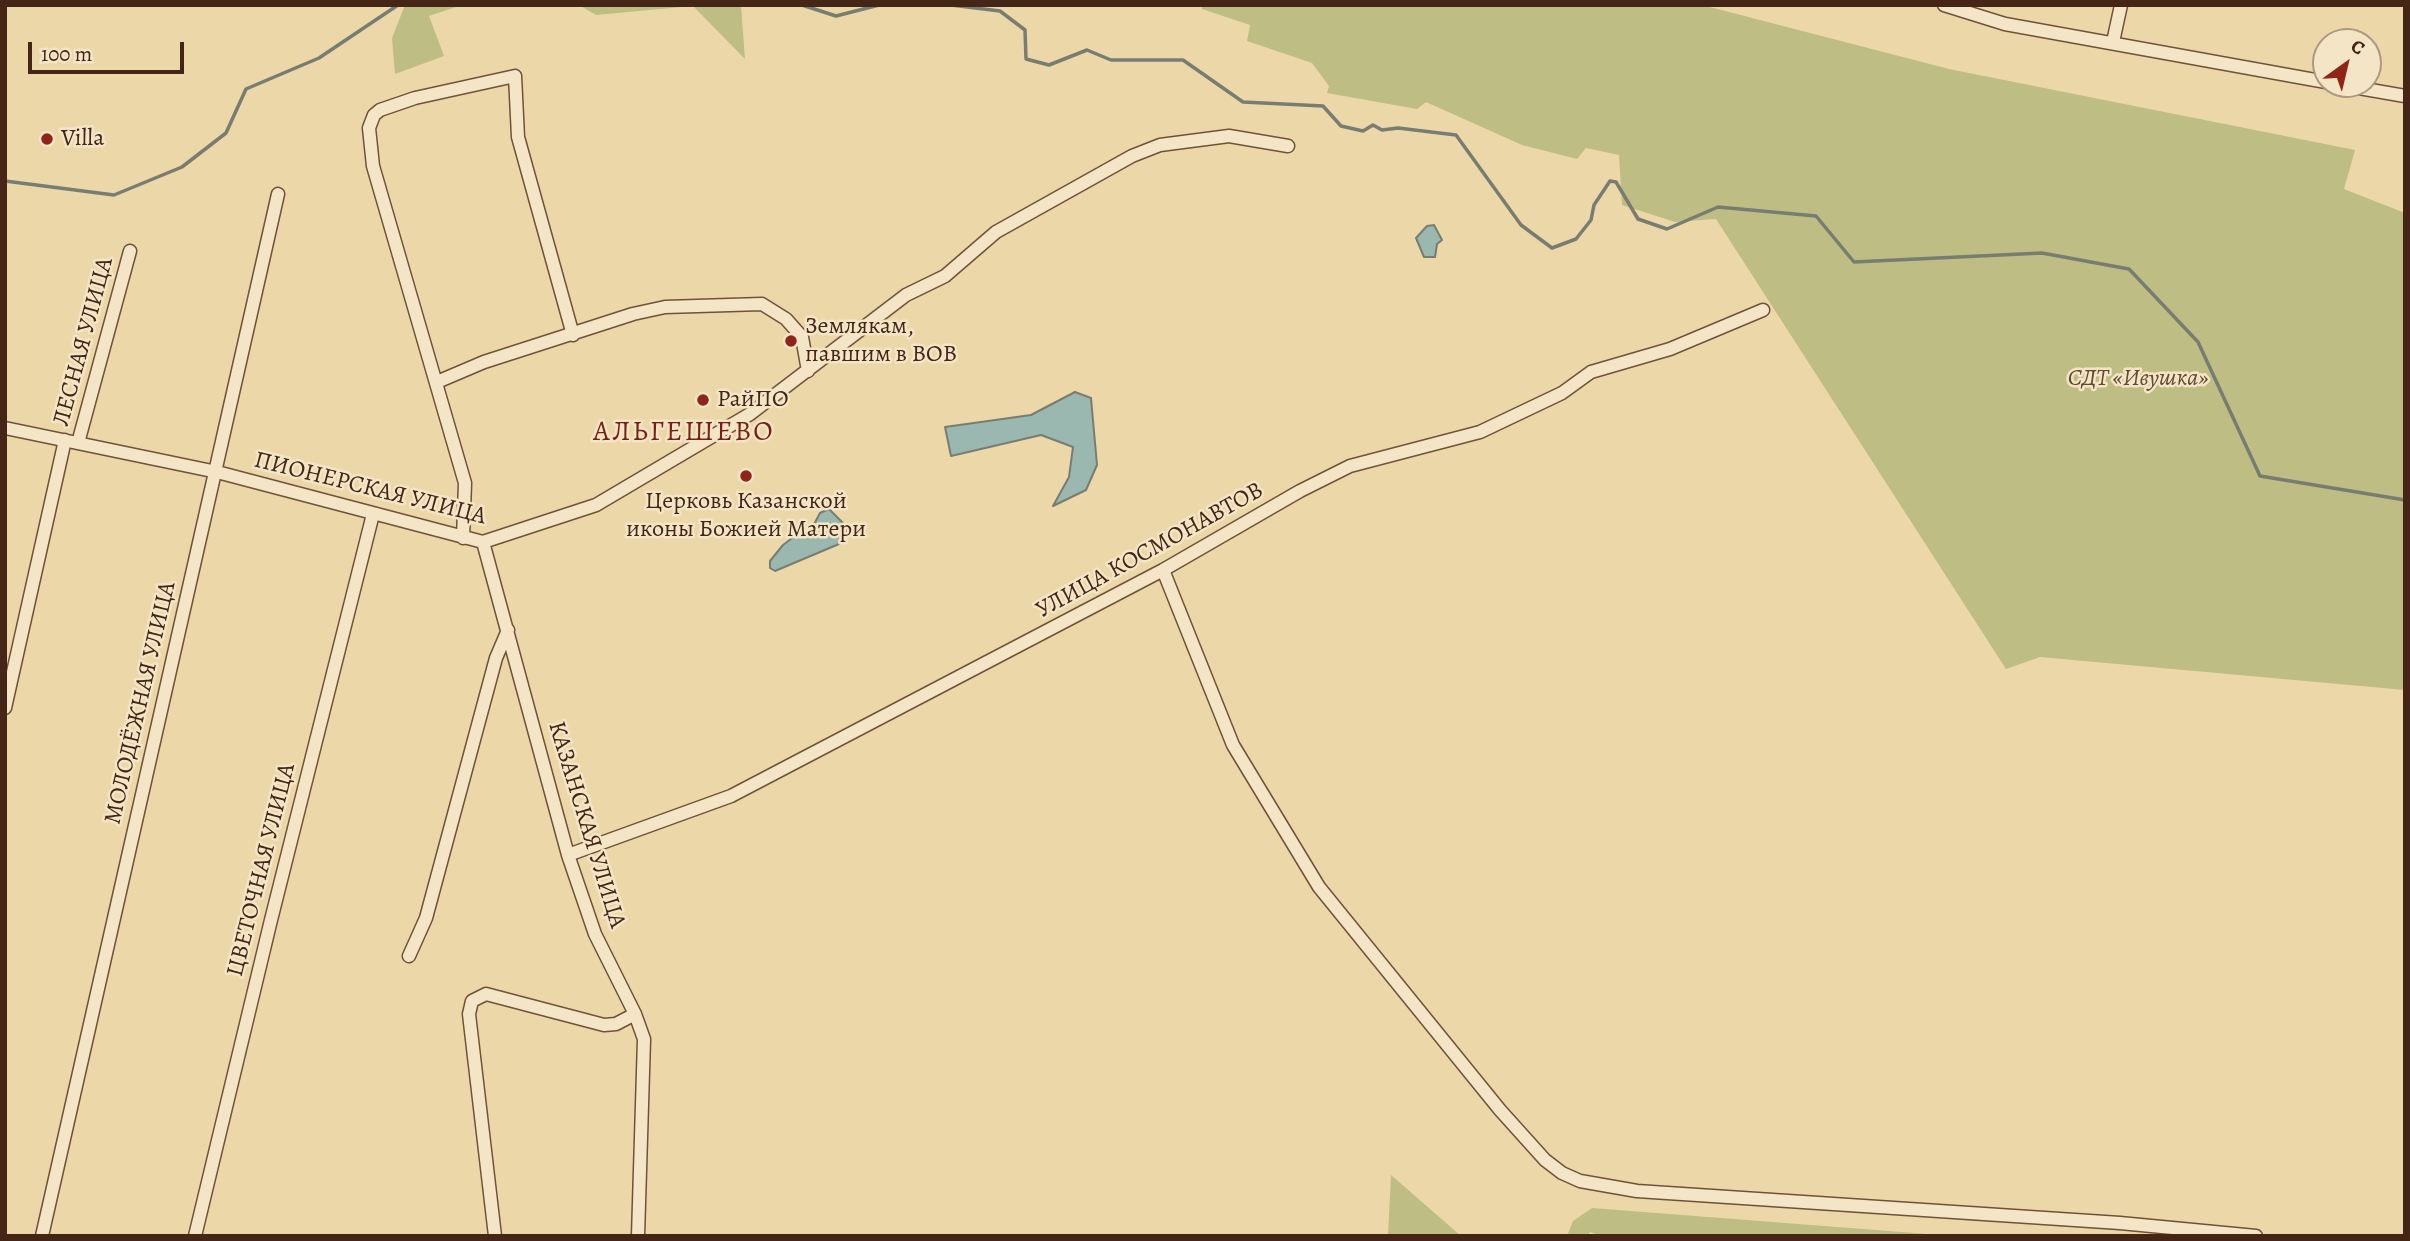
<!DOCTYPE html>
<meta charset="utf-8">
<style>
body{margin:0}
#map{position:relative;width:2410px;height:1241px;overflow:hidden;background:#ecd7a8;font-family:Alegreya,serif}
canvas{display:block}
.frame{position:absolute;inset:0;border:7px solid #442516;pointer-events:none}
.north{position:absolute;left:2312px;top:28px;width:70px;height:70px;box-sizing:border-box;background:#f3e5c6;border:2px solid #ad9880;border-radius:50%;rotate:34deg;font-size:19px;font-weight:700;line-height:28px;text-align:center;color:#442516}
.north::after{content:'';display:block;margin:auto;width:24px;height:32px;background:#8f2418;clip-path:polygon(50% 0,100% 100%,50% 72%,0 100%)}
.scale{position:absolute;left:28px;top:42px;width:156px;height:32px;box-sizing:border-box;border:4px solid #442516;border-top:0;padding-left:9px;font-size:21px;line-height:24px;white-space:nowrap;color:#442516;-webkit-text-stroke:5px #f3e5c6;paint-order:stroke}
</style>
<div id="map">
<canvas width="2410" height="1241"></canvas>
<div class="frame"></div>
<div class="north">С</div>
<div class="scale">100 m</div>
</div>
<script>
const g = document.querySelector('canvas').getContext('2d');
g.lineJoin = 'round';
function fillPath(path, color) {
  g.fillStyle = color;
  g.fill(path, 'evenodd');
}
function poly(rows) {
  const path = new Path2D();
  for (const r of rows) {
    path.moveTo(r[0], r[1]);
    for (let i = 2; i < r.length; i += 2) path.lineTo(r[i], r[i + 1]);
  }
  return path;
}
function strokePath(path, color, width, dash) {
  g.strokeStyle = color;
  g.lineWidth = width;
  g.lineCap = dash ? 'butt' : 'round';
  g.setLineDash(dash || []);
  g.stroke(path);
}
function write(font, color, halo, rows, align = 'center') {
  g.font = font + ' Alegreya,serif';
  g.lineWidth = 5;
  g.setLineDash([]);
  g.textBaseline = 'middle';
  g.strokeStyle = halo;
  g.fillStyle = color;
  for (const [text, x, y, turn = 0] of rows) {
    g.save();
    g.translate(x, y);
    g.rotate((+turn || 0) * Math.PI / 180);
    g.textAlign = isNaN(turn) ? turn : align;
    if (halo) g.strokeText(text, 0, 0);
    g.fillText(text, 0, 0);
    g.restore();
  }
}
const green = poly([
 [405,5,462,5,429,16,444,56,395,74,392,38],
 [579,5,741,5,745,59,693,6,596,15],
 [1202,5,1702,5,1949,69,2355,150,2344,189,2405,213,2405,690,2040,657,2006,669,1716,219,1675,222,1622,205,1619,155,1586,148,1577,159,1522,145,1426,102,1417,109,1327,93,1329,86,1312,63,1247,41,1250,25,1202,9],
 [1391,1175,1461,1236,1388,1236],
 [1592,1208,1940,1235,1941,1236,1601,1236,1590,1232,1587,1236,1567,1236,1573,1221]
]);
const water = poly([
 [1434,225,1442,240,1437,244,1435,257,1424,257,1416,238,1427,226,1434,225],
 [1075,392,1091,398,1097,465,1086,490,1053,506,1069,477,1073,447,1041,435,951,456,945,427,1031,415,1075,392],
 [829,509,847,527,846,537,839,544,775,571,770,568,770,561,783,545,796,535,810,532,820,513,829,509]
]);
const stream = poly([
 [802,5,836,16,879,5],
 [951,5,1000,11,1025,30,1026,59,1049,65,1087,50,1111,60,1183,60,1243,102,1323,106,1341,126,1363,131,1373,125,1382,130,1398,128,1456,135,1521,225,1552,248,1576,239,1591,220,1594,205,1610,181,1616,182,1638,219,1667,229,1718,207,1816,216,1854,262,2042,253,2129,269,2198,342,2260,476,2405,500],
 [5,181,114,195,182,167,226,133,246,89,319,58,398,5]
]);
const minor = poly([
 [1944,5,2005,24,2326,82],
 [2113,42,2121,5],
 [2336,84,2405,96],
 [437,382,484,362,633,314,665,307,762,304,786,319,802,337,808,371],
 [5,428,217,472,483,542,596,505,750,414,906,295,945,276,996,232,1132,156,1160,145,1229,136,1288,146],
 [78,443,130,251],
 [463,538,465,483,373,166,369,128,374,115,380,110,415,98,515,76,518,137,573,335],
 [483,542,568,855,595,934,635,1014,644,1039,638,1236],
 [1163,570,1233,745,1319,887,1500,1110,1545,1160,1562,1173,1580,1181,1637,1191,2120,1223,2256,1236],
 [5,708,65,440],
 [568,855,731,796,1163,570,1300,491,1350,466,1480,432,1562,393,1591,372,1670,349,1763,310],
 [409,956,426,918,496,658,508,630],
 [42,1236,278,194],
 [195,1236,271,920,373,514],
 [495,1236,469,1014,472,1001,486,994,604,1025,616,1024,635,1014]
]);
const markers = [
 [47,139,7,"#8f2418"],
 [791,341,7,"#8f2418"],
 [703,400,7,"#8f2418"],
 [746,476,7,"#8f2418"]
];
const poiNames = [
 ["Villa",61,139],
 ["Землякам,",805,327],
 ["павшим в ВОВ",805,355],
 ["РайПО",717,400],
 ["Церковь Казанской",746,502,"center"],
 ["иконы Божией Матери",746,530,"center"]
];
const streetNames = [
 ["ЛЕСНАЯ УЛИЦА",84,342,-75],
 ["ПИОНЕРСКАЯ УЛИЦА",370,489,14],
 ["УЛИЦА КОСМОНАВТОВ",1150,551,-29],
 ["МОЛОДЁЖНАЯ УЛИЦА",141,703,-77],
 ["КАЗАНСКАЯ УЛИЦА",586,825,73],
 ["ЦВЕТОЧНАЯ УЛИЦА",262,870,-76]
];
const parkNames = [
 ["СДТ «Ивушка»",2138,379]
];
const quarterNames = [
 ["АЛЬГЕШЕВО",684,433]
];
fillPath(green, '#bebd83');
fillPath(water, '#9ab8af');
strokePath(water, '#787d72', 2);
strokePath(stream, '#787d72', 3.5);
strokePath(minor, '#6e523a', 15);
strokePath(minor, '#f3e5c6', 12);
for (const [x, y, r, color] of markers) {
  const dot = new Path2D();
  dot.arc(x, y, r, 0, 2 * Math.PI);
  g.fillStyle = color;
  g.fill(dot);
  strokePath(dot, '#f3e5c6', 2.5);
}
write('24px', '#442516', '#f3e5c6', poiNames, 'left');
write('24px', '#442516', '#f3e5c6', streetNames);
write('italic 24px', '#624b31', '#f3e5c6', parkNames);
g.letterSpacing = '2px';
write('28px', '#7a1f14', '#f3e5c6', quarterNames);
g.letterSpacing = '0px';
</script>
